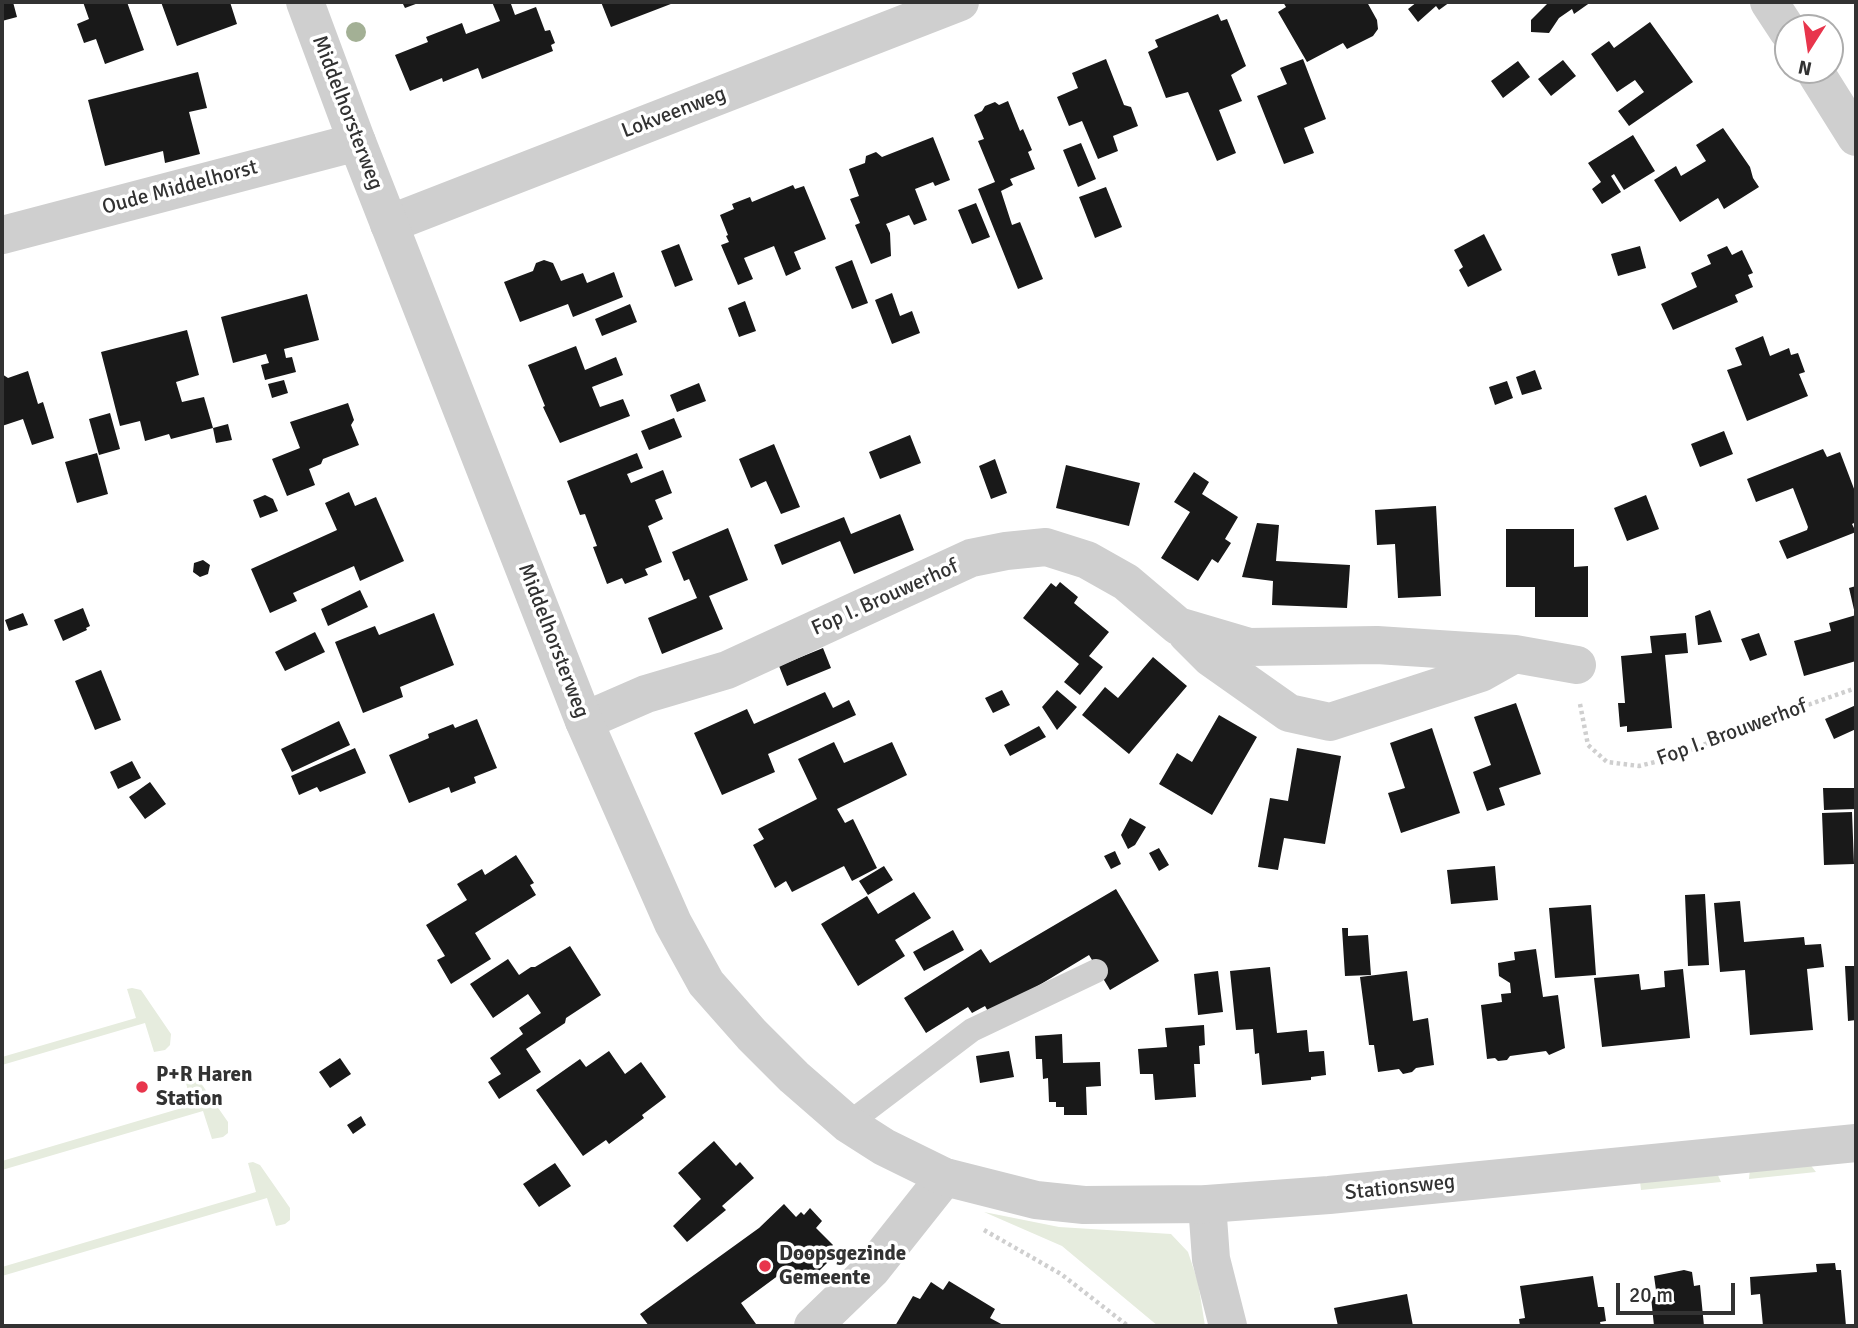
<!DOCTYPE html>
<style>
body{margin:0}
#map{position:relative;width:1858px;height:1328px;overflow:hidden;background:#fff;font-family:Signika,sans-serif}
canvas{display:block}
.frame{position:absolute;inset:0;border:4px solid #323232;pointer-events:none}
.north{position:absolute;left:1774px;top:14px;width:70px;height:70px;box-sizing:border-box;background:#fff;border:2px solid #adadad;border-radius:50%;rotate:192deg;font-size:19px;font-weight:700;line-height:28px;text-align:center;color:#323232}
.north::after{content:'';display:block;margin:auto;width:24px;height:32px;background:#e8354c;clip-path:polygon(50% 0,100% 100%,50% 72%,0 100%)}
.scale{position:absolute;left:1616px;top:1283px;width:119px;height:32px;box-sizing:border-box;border:4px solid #323232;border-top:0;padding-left:9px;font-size:21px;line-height:24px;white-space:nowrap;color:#323232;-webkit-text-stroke:5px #fff;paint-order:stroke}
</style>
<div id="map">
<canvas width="1858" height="1328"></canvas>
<div class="frame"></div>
<div class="north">N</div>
<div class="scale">20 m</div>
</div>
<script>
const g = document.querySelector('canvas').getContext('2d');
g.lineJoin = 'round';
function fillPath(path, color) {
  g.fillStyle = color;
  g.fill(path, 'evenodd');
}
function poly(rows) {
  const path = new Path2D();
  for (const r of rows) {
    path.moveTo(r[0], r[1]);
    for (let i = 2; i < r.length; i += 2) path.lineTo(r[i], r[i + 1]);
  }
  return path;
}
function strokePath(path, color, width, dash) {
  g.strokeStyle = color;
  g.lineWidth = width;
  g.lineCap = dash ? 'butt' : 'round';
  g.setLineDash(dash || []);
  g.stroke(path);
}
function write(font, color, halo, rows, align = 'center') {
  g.font = font + ' Signika,sans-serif';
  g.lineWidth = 7;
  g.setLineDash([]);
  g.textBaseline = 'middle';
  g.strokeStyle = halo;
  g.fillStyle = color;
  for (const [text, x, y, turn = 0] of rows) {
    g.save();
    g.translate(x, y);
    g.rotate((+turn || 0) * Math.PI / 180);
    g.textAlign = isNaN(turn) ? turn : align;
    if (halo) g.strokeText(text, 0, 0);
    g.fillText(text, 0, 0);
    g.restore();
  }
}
const green = poly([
 [132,988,141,990,171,1034,170,1045,165,1050,154,1052,145,1023,2,1065,2,1057,136,1018,127,989],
 [191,1075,198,1079,228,1122,228,1133,223,1137,212,1139,203,1111,2,1170,2,1161,192,1105,184,1076],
 [253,1162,260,1165,290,1208,290,1220,285,1224,276,1226,267,1198,2,1276,2,1267,256,1192,248,1163],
 [1809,1163,1816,1172,1749,1179,1750,1169],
 [1717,1173,1721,1182,1641,1190,1640,1181],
 [984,1212,1059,1227,1171,1234,1188,1252,1198,1282,1205,1326,1158,1326,1062,1246]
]);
const building = poly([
 [2,2,13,2,17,17,2,21],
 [83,2,127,2,144,50,105,64,96,39,84,43,77,24,89,19],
 [161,2,230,2,237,24,177,46],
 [402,2,421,2,405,8],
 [492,2,515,2,511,4,515,15,536,7,545,31,550,30,555,43,551,45,553,51,482,79,478,68,443,82,442,78,410,91,395,55,428,42,426,37,462,23,466,34,500,21],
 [601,2,676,2,611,27],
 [1283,2,1367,2,1377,20,1378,29,1373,36,1347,49,1343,43,1307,62,1278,12,1286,7],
 [1417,2,1450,2,1439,10,1436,6,1418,22,1408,9],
 [1549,2,1591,2,1574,14,1572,9,1559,18,1549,33,1531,32,1531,20],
 [1218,14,1221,21,1227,19,1246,66,1231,75,1242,101,1219,110,1236,153,1217,161,1188,92,1166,98,1148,52,1158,47,1155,40],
 [1650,22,1693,82,1629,126,1618,111,1644,92,1635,80,1617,92,1591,54,1609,41,1614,48],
 [1106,59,1124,105,1131,107,1138,126,1113,136,1118,151,1098,159,1082,121,1069,126,1057,97,1078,88,1072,73],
 [1303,59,1326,119,1304,128,1314,153,1284,164,1257,96,1287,84,1280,68],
 [1563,60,1576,76,1551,96,1538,79],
 [1518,61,1530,77,1503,98,1491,81],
 [198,72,207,108,189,112,200,154,165,163,163,151,105,166,88,100],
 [1008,101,1020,131,1023,129,1032,150,1028,152,1035,169,1010,179,1013,185,1001,191,1012,225,1020,222,1043,279,1018,289,978,189,995,182,978,141,984,139,974,115,982,111,985,106,995,102,999,105],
 [1723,128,1750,167,1753,178,1759,187,1724,209,1718,198,1680,222,1654,180,1676,166,1681,176,1706,161,1696,145],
 [1633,135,1655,171,1624,190,1614,174,1611,176,1621,192,1602,204,1592,189,1601,182,1588,163],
 [933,137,950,180,935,186,933,182,915,189,927,220,914,225,909,215,886,224,890,233,891,256,871,264,855,225,860,223,850,199,859,196,849,169,865,163,866,156,876,152,882,157],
 [1081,143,1096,179,1078,187,1063,150],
 [793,185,795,189,804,186,826,239,794,252,801,269,786,276,774,246,744,258,753,279,738,285,721,245,729,242,726,236,728,235,720,215,734,209,732,204,750,197,752,202],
 [1106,187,1122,227,1095,238,1079,197],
 [976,203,990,237,972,244,958,210],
 [1484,234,1502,270,1468,287,1459,270,1463,267,1454,250],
 [679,244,693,280,675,287,661,251],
 [1640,246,1646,268,1618,276,1611,254],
 [1727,246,1732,255,1742,250,1753,273,1748,275,1753,287,1735,295,1738,302,1673,330,1661,304,1697,287,1691,273,1711,264,1707,255],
 [544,260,553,263,561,281,583,273,587,283,614,272,623,297,573,317,568,304,520,322,504,282,533,271,536,263],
 [852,260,868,303,852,309,835,267],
 [892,293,900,316,912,311,920,333,892,344,875,300],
 [307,294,319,340,284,349,286,358,292,357,296,372,265,380,261,365,269,363,266,354,233,363,221,317],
 [745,301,756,331,739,337,728,308],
 [630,304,637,322,602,336,595,319],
 [187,330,199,375,176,382,182,402,204,397,213,428,171,439,169,434,145,441,140,421,120,426,101,352],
 [1763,336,1770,356,1789,348,1791,355,1798,353,1805,372,1799,374,1808,396,1747,421,1727,370,1742,365,1735,348],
 [576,346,585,370,616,357,623,375,592,387,600,407,623,399,630,416,560,443,543,407,545,406,528,365],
 [1535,370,1542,389,1522,395,1516,377],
 [28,371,38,404,43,402,54,438,32,445,23,419,2,426,2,374,8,378],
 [284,380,288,393,272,398,268,384],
 [1507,381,1513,398,1495,405,1489,387],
 [699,383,706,401,677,412,670,395],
 [348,403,354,420,351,425,359,445,323,459,321,464,309,469,315,485,287,496,272,459,300,448,290,422],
 [110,413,120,449,99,455,89,419],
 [674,418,682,437,649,450,641,431],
 [228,424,232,440,216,443,213,428],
 [1724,431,1733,454,1700,467,1691,444],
 [910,435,921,463,880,479,869,452],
 [774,444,800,507,781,514,766,481,751,488,739,459],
 [1823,449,1827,457,1840,452,1856,494,1856,522,1852,524,1856,532,1787,559,1779,541,1807,530,1808,527,1793,488,1756,502,1747,479],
 [97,453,108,494,77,503,65,462],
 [637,453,643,468,627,474,631,483,663,470,672,493,655,500,663,519,648,526,662,562,645,569,648,575,625,584,622,578,607,584,593,547,597,546,585,514,580,515,567,481],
 [995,459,1007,493,991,499,979,466],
 [1066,465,1140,483,1129,526,1056,508],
 [1194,472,1209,482,1202,494,1238,517,1225,539,1231,543,1218,563,1212,559,1198,581,1161,558,1190,512,1174,502],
 [349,492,355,506,376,497,404,561,360,581,354,566,293,593,297,601,270,613,251,569,337,530,325,503],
 [265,495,273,499,278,511,260,518,253,500],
 [1646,495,1659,529,1627,541,1614,508],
 [1436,506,1441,596,1398,598,1395,544,1377,545,1375,510],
 [900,514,914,550,854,574,840,541,782,565,774,545,844,517,851,534],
 [1257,523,1279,525,1276,561,1350,565,1347,608,1272,605,1273,581,1242,577],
 [728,528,748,580,709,596,723,629,662,654,648,618,697,598,689,579,684,581,672,552],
 [1506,529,1574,529,1574,567,1588,566,1588,617,1535,617,1535,587,1506,587],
 [203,560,210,565,208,574,200,577,193,572,194,563],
 [1060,582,1078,597,1074,603,1109,632,1089,656,1103,667,1080,695,1064,682,1079,664,1023,618,1051,583,1056,587],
 [1856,586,1856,613,1855,614,1849,588],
 [360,590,368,607,328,626,321,609],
 [83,608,90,626,86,628,87,630,63,641,54,620],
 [1710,610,1722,642,1698,645,1695,616],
 [23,613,28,625,9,631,5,620],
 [434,613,454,665,400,687,403,697,363,713,335,642,375,626,379,635],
 [1856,615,1856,661,1804,676,1794,641,1831,631,1829,623],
 [315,632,325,652,285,671,275,652],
 [1686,633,1688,653,1665,655,1672,728,1627,732,1627,726,1620,727,1618,703,1625,703,1621,656,1652,653,1650,636],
 [1759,633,1767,655,1750,661,1741,639],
 [823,648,831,668,787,686,779,666],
 [1153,657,1187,686,1129,754,1082,715,1105,687,1118,698],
 [101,670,121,720,95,730,75,681],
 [1002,690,1010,705,993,713,985,698],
 [1057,690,1077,707,1057,730,1042,707],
 [825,692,833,708,849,700,856,715,768,754,775,772,722,795,694,733,747,709,754,724],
 [1516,703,1541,774,1499,788,1505,805,1487,811,1473,772,1491,765,1474,717],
 [1856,705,1856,729,1834,739,1825,719],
 [1219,715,1257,737,1212,815,1159,784,1177,753,1192,762],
 [477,719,497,768,474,777,476,783,451,793,449,787,409,803,389,755,429,738,428,734,453,724,455,728],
 [339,721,350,745,292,772,281,749],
 [1039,726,1046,737,1010,756,1004,745],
 [1432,728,1460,813,1401,833,1388,793,1405,788,1390,743],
 [834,742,844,763,892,742,907,775,837,809,845,823,853,819,877,868,852,881,844,866,792,892,786,881,775,888,753,845,764,839,758,829,817,799,798,759],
 [355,748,366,773,320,792,317,787,299,795,291,776],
 [1297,748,1341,756,1325,844,1284,838,1278,870,1258,867,1270,798,1288,801],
 [132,761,141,778,118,789,110,772],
 [150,782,166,804,145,819,129,797],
 [1823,788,1856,788,1856,809,1824,810],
 [1852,812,1854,864,1824,865,1822,813],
 [1130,818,1146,827,1135,845,1128,849,1121,835],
 [1159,848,1169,865,1159,871,1149,853],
 [1115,851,1121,864,1111,869,1104,856],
 [516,855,534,883,530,885,536,895,475,933,491,959,451,984,437,960,445,956,426,925,467,900,457,884,482,869,485,875],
 [884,866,893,880,868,895,859,881],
 [1495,866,1498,900,1451,904,1447,870],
 [1116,889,1159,961,1110,990,1089,955,1013,1001,991,1017,985,1006,972,1013,968,1007,926,1033,904,998,981,949,990,963],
 [914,892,931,918,895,940,905,956,858,986,821,924,867,896,878,914],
 [1705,894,1709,965,1688,966,1685,895],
 [1740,901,1744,942,1804,937,1805,945,1821,944,1824,967,1807,969,1813,1030,1750,1035,1745,970,1720,972,1714,903],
 [1591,905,1596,975,1555,978,1549,908],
 [1342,928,1348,928,1348,936,1368,935,1371,975,1345,976],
 [953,930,964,950,924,971,913,952],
 [570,946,601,995,566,1018,565,1023,526,1049,541,1072,499,1099,488,1082,501,1074,490,1058,523,1034,519,1028,541,1013,528,994,493,1018,470,984,508,959,519,975,531,967,535,967],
 [1536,949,1543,997,1558,995,1565,1048,1549,1055,1546,1051,1510,1056,1507,1060,1498,1061,1495,1058,1487,1059,1481,1005,1502,1002,1501,994,1511,993,1510,983,1499,976,1498,963,1515,960,1514,952],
 [1845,966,1856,966,1856,1020,1848,1021],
 [1270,967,1277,1033,1307,1030,1309,1052,1324,1051,1326,1075,1311,1077,1311,1080,1262,1085,1259,1053,1255,1054,1253,1029,1236,1030,1230,971],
 [1683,969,1690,1038,1602,1047,1594,978,1639,974,1641,990,1665,987,1664,971],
 [1218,971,1223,1012,1198,1015,1194,974],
 [1407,971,1413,1021,1428,1018,1434,1065,1416,1068,1412,1072,1403,1074,1399,1069,1378,1072,1374,1045,1369,1045,1360,977],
 [1204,1025,1205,1045,1199,1046,1200,1064,1194,1064,1196,1097,1155,1100,1153,1074,1140,1074,1138,1049,1167,1047,1165,1028],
 [1062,1034,1063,1063,1100,1062,1101,1086,1086,1087,1087,1115,1064,1115,1064,1107,1056,1107,1056,1102,1049,1102,1048,1078,1043,1079,1042,1059,1036,1059,1035,1036],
 [609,1051,625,1074,641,1062,666,1097,642,1115,644,1118,609,1144,606,1140,583,1156,536,1090,580,1059,586,1067],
 [1009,1051,1014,1077,980,1083,976,1056],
 [340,1058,351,1074,330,1088,319,1072],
 [361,1116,366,1125,353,1134,347,1125],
 [714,1141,736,1166,740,1162,754,1178,722,1206,726,1210,687,1242,673,1226,701,1199,678,1173],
 [555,1163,571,1186,539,1207,523,1184],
 [784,1204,796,1217,801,1212,804,1215,810,1208,822,1221,816,1228,833,1245,823,1255,829,1261,812,1278,805,1271,793,1283,783,1272,741,1303,756,1324,753,1326,649,1326,640,1314,759,1228],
 [1835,1263,1836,1270,1841,1270,1846,1326,1763,1326,1760,1294,1751,1295,1750,1277,1817,1272,1816,1264],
 [1684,1270,1692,1272,1694,1286,1700,1285,1704,1326,1654,1326,1651,1297,1657,1297,1654,1276],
 [1593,1276,1598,1307,1604,1307,1606,1321,1600,1322,1601,1326,1520,1326,1519,1319,1525,1318,1520,1286],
 [949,1281,995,1309,990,1318,1005,1326,895,1326,913,1296,920,1299,931,1282,943,1290],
 [1407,1294,1413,1326,1338,1326,1334,1308]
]);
const path = poly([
 [1580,704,1588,745,1607,762,1639,766,1671,758,1759,722,1856,688],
 [984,1230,1061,1274,1128,1326]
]);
const service = poly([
 [848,1124,972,1030,1096,971]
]);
const minor = poly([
 [305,2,357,142],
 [1769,2,1788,31],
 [1814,70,1856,137],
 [389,224,960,2],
 [1187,634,1211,658,1289,713,1330,722,1481,673,1513,655],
 [584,721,646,694,727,670,971,558,1006,551,1046,547,1087,560,1126,582,1178,626,1249,647,1377,645,1515,654,1577,665],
 [1207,1204,1211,1259,1228,1326],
 [813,1326,872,1269,945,1177]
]);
const tertiary = poly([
 [2,235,357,142,584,721,673,923,706,983,752,1035,794,1077,848,1124,884,1147,945,1177,1036,1200,1084,1205,1207,1204,1329,1195,1856,1143]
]);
const trees = [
 [356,32]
];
const markers = [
 [142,1087,7,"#e8354c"],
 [765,1266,7,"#e8354c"]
];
const streetNames = [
 ["Middelhorsterweg",347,113,69],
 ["Lokveenweg",674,113,-21],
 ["Oude Middelhorst",180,188,-15],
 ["Fop I. Brouwerhof",885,598,-24],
 ["Middelhorsterweg",553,641,69],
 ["Fop I. Brouwerhof",1732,733,-20],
 ["Stationsweg",1400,1188,-6]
];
const poiNames = [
 ["P+R Haren",156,1075],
 ["Station",156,1099],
 ["Doopsgezinde",779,1254],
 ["Gemeente",779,1278]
];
fillPath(green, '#e6ecde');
fillPath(building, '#191919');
strokePath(path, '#cfcfcf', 4.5, [3.5, 3.5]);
strokePath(service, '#cfcfcf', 24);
strokePath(minor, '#cfcfcf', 38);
strokePath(tertiary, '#cfcfcf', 38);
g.fillStyle = '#a3b095';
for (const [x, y] of trees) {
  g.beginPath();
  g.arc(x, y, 10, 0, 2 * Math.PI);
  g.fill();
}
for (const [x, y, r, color] of markers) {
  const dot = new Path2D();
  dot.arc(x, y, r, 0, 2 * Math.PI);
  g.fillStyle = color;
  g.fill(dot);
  strokePath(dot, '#fff', 2.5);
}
write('21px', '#323232', '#fff', streetNames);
write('bold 21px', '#323232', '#fff', poiNames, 'left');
</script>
